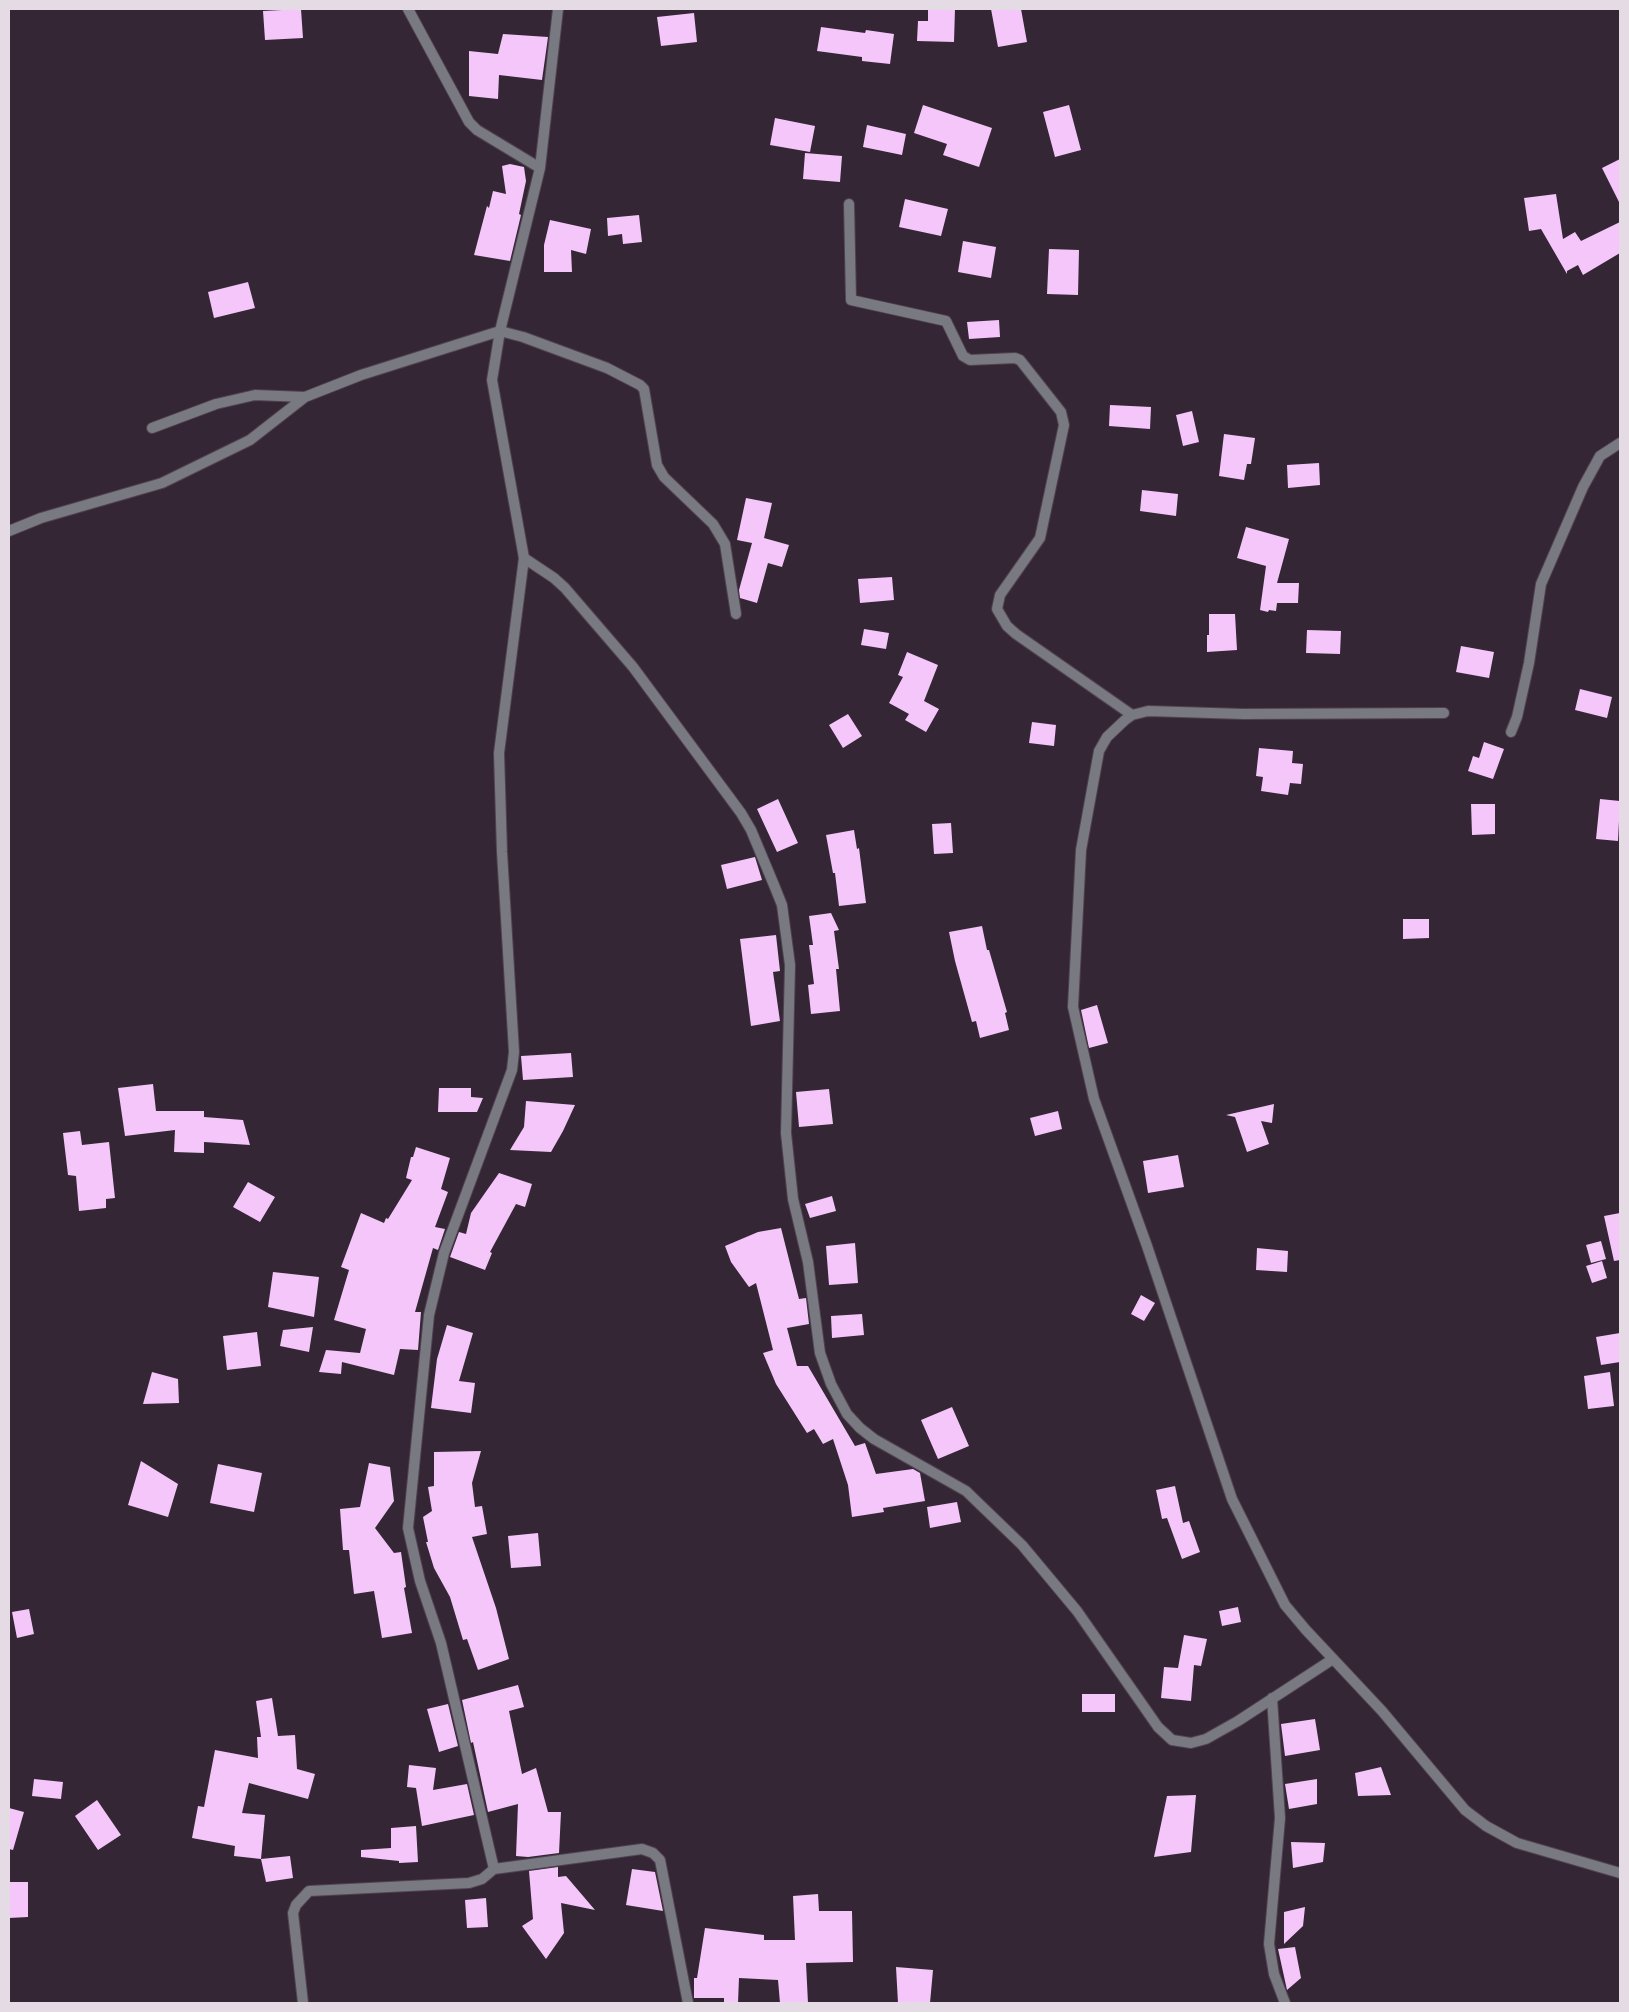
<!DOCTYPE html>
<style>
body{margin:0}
#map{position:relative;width:1629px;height:2012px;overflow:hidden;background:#342635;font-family:Merriweather,serif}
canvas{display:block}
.frame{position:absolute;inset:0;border:10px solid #e4dbe5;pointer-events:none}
</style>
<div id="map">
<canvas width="1629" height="2012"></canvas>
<div class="frame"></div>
</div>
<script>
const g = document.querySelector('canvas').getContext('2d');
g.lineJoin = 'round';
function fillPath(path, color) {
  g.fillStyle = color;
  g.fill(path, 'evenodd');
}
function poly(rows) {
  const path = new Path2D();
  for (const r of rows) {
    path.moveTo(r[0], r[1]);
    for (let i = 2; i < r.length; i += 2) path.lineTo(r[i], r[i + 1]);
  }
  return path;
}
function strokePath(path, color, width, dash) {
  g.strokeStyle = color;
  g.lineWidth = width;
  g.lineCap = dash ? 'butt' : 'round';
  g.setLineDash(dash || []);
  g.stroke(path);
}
const building = poly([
 [301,9,303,38,265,40,263,11],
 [928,9,955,9,954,42,917,41,918,21,928,21],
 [991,9,1021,9,1027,42,998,47],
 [694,13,697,42,661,46,657,17],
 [821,27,865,33,866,30,894,34,890,64,862,61,862,57,817,51],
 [503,34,548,37,542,80,499,75,498,99,469,96,469,51,498,54],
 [923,105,992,128,979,167,943,155,947,144,914,133],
 [1069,105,1081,150,1055,157,1043,112],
 [775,118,815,126,810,152,770,145],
 [867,125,906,134,902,155,863,147],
 [805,153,842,156,840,182,803,179],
 [1620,159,1620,204,1602,168],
 [510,164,524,167,526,181,519,214,521,215,510,261,474,255,487,206,489,208,493,191,506,194,502,166],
 [1556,194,1563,239,1575,232,1581,241,1620,222,1620,253,1583,275,1578,265,1567,271,1567,274,1541,229,1529,231,1524,198],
 [905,199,948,209,941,236,899,227],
 [639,215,642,242,623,244,622,234,608,236,607,218],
 [550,220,591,229,586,254,571,250,572,272,544,272,544,245],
 [963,241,996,247,991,278,958,272],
 [1049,249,1079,250,1078,295,1047,294],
 [248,282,255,308,214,318,208,292],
 [999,320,1000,337,969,339,967,322],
 [1110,405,1151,407,1150,429,1109,426],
 [1192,411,1199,442,1183,446,1176,415],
 [1224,434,1255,438,1251,464,1247,464,1244,480,1219,476],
 [1319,463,1320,485,1288,488,1287,465],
 [1142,490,1178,494,1176,516,1140,511],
 [746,498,772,503,764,538,789,545,782,567,768,563,757,603,740,598,739,590,752,543,737,540],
 [1246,527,1289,539,1277,583,1299,583,1298,603,1277,603,1276,611,1269,610,1268,612,1260,610,1266,566,1237,558],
 [892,577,894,600,860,603,858,579],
 [1209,614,1235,614,1237,650,1207,652,1207,635,1209,635],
 [864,629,889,633,886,649,861,645],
 [1307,630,1341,631,1340,654,1306,653],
 [1461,646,1494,652,1489,678,1456,672],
 [907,652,938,665,924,701,939,709,926,732,905,720,909,714,889,703,903,677,898,675],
 [1580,689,1612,697,1607,718,1575,710],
 [848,714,862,736,843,748,829,725],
 [1032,722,1056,725,1054,746,1029,743],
 [1484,742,1504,749,1493,779,1468,771,1473,756,1479,758],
 [1259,748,1293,751,1292,763,1303,764,1301,784,1290,783,1288,795,1261,791,1263,777,1256,776],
 [778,799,798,843,777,852,757,809],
 [1600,799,1620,801,1618,841,1596,839],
 [1471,804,1495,804,1495,834,1472,835],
 [951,823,953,853,934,854,932,824],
 [854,830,857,849,859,848,866,903,839,906,835,873,833,873,826,835],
 [755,857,762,880,727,889,721,865],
 [831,913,839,930,834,931,839,969,836,969,840,1011,811,1014,808,985,814,984,809,945,813,945,809,916],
 [1403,919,1429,919,1429,938,1403,939],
 [982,926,987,950,989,950,1007,1012,1005,1013,1009,1030,980,1038,976,1021,972,1022,955,961,949,932],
 [776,935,780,971,773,972,780,1021,751,1026,740,939],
 [1097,1005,1108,1043,1089,1048,1081,1010],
 [571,1053,573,1077,523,1080,521,1056],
 [153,1084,156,1111,204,1111,204,1117,243,1120,250,1145,204,1142,204,1153,174,1152,175,1130,125,1136,118,1088],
 [439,1088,471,1088,471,1097,483,1098,477,1112,438,1112],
 [829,1089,833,1124,799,1127,796,1092],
 [526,1101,575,1105,563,1131,551,1152,510,1150,524,1127],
 [1274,1104,1272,1123,1261,1121,1269,1144,1247,1152,1235,1117,1226,1115],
 [1058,1111,1062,1129,1035,1136,1030,1118],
 [80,1131,82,1145,109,1142,115,1198,106,1199,106,1208,79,1211,76,1176,68,1175,63,1133],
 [416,1147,450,1158,441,1189,448,1192,435,1227,445,1229,438,1250,433,1248,415,1312,421,1312,418,1350,400,1349,394,1375,342,1362,341,1374,319,1372,326,1350,360,1353,366,1329,334,1320,349,1270,341,1267,361,1213,384,1223,386,1218,388,1219,412,1180,406,1178,411,1157,413,1157],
 [1178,1155,1184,1187,1148,1193,1143,1161],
 [499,1173,532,1184,525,1207,516,1204,490,1252,492,1253,485,1270,450,1257,459,1232,466,1234,471,1213],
 [248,1182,275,1197,260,1222,233,1207],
 [832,1196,836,1211,810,1218,805,1204],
 [1620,1213,1620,1260,1614,1261,1604,1216],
 [781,1228,799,1299,806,1298,809,1324,787,1328,797,1366,808,1366,855,1446,865,1443,876,1474,913,1469,920,1473,925,1501,883,1508,884,1512,852,1517,848,1485,833,1439,823,1444,814,1429,807,1433,776,1384,763,1353,773,1350,756,1283,749,1287,731,1262,725,1246,758,1232],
 [1601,1241,1606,1259,1591,1263,1586,1245],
 [855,1243,858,1283,829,1285,826,1246],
 [1257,1248,1288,1251,1287,1272,1256,1270],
 [1602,1261,1607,1278,1592,1283,1586,1266],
 [273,1272,319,1277,314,1317,268,1307],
 [1141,1295,1155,1303,1144,1321,1131,1314],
 [862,1314,864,1335,832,1338,831,1316],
 [447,1325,473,1333,459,1381,475,1383,471,1413,431,1408,437,1359],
 [313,1327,309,1352,280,1346,283,1330],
 [257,1332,261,1366,227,1370,223,1336],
 [1620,1333,1620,1362,1601,1365,1596,1337],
 [152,1372,178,1379,179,1403,143,1404],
 [1610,1372,1614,1406,1588,1409,1584,1376],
 [952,1407,969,1446,938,1459,921,1420],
 [481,1451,472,1483,475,1507,482,1506,487,1534,472,1537,496,1608,509,1659,478,1670,467,1639,463,1640,450,1597,434,1568,426,1542,428,1542,423,1517,432,1511,428,1487,434,1486,434,1452],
 [141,1461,178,1484,168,1517,128,1505],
 [369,1463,390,1467,394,1501,375,1528,394,1553,401,1552,406,1587,404,1588,412,1633,382,1638,374,1591,354,1594,349,1550,343,1550,340,1509,360,1507],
 [218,1464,262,1473,254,1512,210,1503],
 [1175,1486,1183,1523,1189,1521,1200,1552,1182,1559,1167,1518,1162,1519,1156,1490],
 [957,1502,961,1522,930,1528,927,1507],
 [538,1533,541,1566,511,1568,508,1536],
 [1238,1607,1241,1622,1222,1626,1219,1611],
 [29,1609,34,1634,17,1638,12,1612],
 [1184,1635,1207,1639,1201,1666,1194,1665,1191,1701,1161,1698,1164,1667,1178,1668],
 [518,1685,524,1707,509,1711,522,1774,536,1768,548,1812,561,1812,559,1853,528,1857,516,1856,518,1804,488,1812,473,1742,471,1743,462,1700],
 [1082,1694,1115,1694,1115,1712,1082,1712],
 [272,1698,278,1736,295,1735,297,1769,315,1774,308,1799,249,1783,242,1813,265,1815,261,1859,234,1856,235,1846,192,1838,198,1806,204,1807,215,1750,258,1758,257,1737,261,1737,256,1701],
 [448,1704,458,1746,439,1752,427,1709],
 [1315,1719,1320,1750,1285,1756,1281,1724],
 [409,1765,436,1768,433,1790,467,1784,474,1815,422,1826,416,1788,407,1787],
 [1381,1767,1391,1795,1358,1796,1355,1773],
 [34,1779,63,1782,61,1799,32,1796],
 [1317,1779,1317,1804,1289,1809,1285,1784],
 [1196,1795,1191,1852,1154,1857,1167,1796],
 [97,1800,121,1835,98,1850,75,1816],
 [9,1808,24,1812,13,1850,9,1849],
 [416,1826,418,1862,399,1863,399,1861,361,1857,361,1850,391,1848,391,1828],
 [1291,1842,1325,1843,1323,1862,1293,1868],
 [290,1856,293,1878,266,1882,261,1859],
 [558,1867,558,1877,566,1876,595,1910,561,1903,564,1933,546,1959,522,1926,533,1919,529,1871],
 [632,1869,655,1872,663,1911,626,1905],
 [9,1882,28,1882,28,1917,9,1918],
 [818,1894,819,1911,852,1911,853,1962,806,1963,808,2003,780,2003,778,1980,739,1978,738,2003,724,2003,724,1998,694,1998,694,1978,697,1978,705,1928,764,1935,764,1940,795,1940,793,1896],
 [486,1898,488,1927,467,1928,465,1900],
 [1305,1907,1303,1926,1284,1944,1284,1912],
 [1295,1947,1301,1978,1287,1990,1278,1949],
 [896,1967,933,1970,930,2003,898,2003]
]);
const minor = poly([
 [408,9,469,122,477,130,540,168],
 [849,204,851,300,946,321,963,356,970,360,1015,358,1020,360,1061,412,1064,425,1040,538,1000,595,997,609,1007,626,1016,634,1132,715],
 [152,428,216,404,255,395,305,397],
 [9,531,41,518,162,483,250,440,305,397,361,375,500,331,523,337,607,368,640,385,644,389,657,465,664,477,713,524,725,544,736,614],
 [524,558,554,578,565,588,633,667,741,813,751,830,774,885,782,905,790,965,786,1133,793,1199,808,1262,820,1353,831,1384,847,1414,860,1428,874,1439,966,1491,1022,1545,1077,1611,1158,1727,1172,1740,1191,1743,1206,1739,1238,1721,1333,1659],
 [1444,713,1243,714,1148,711,1132,715,1125,720,1107,737,1099,751,1081,850,1073,1007,1094,1099,1147,1246,1232,1499,1285,1605,1306,1630,1382,1711,1465,1810,1486,1826,1517,1843,1620,1873],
 [1511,732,1517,717,1529,663,1541,584,1583,487,1600,456,1620,443],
 [1272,1698,1280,1818,1269,1944,1274,1974,1285,2003],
 [494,1869,441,1643,420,1581,408,1528,429,1315,444,1253,512,1070,514,1052,502,852,499,753,524,558,492,380,500,331,540,168,558,9],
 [303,2003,293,1913,296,1905,309,1891,469,1883,482,1879,494,1869,642,1849,653,1853,660,1860,688,2003]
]);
fillPath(building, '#f4c6f9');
strokePath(minor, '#504351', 12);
strokePath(minor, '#797982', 10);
</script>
